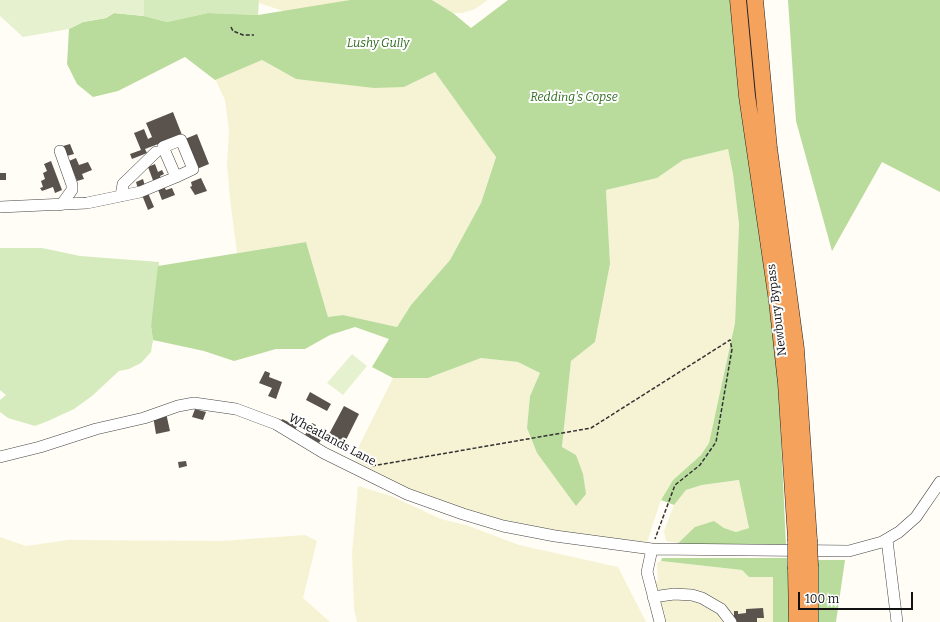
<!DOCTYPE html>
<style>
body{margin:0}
#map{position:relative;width:940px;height:622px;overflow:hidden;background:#fffdf5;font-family:Bitter,serif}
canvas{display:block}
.scale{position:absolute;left:798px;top:592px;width:115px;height:18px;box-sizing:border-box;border:2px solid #111;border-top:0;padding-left:5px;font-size:12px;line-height:14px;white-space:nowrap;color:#111;-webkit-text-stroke:3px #fff;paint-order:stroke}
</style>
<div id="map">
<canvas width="940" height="622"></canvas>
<div class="scale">100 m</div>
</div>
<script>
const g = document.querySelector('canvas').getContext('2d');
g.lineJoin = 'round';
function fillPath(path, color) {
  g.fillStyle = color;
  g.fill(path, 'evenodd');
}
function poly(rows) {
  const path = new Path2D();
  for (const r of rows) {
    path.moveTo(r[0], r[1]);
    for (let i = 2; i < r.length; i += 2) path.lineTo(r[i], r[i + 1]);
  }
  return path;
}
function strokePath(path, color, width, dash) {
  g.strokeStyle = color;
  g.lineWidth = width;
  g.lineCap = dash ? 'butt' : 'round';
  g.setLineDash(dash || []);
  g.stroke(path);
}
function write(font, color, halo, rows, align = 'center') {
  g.font = font + ' Bitter,serif';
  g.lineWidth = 4;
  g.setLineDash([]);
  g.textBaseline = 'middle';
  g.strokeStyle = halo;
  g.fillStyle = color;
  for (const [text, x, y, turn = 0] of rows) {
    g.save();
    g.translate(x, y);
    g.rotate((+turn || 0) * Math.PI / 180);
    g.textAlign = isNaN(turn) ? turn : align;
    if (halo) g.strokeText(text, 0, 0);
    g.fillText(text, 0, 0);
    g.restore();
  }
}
const farmland = poly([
 [259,0,350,0,286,12,259,3],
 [432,0,488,0,475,9,463,13,453,13],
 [262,60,296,79,404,87,435,72,496,156,481,203,450,260,411,305,397,327,343,315,328,317,306,242,237,253,230,199,227,164,229,130,225,100,215,79],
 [728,149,733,174,739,224,735,323,709,443,701,455,673,480,661,500,647,542,554,531,503,522,407,488,356,461,354,456,393,378,428,378,481,358,518,362,540,373,530,396,527,428,537,453,576,505,576,455,562,448,571,361,595,342,610,264,606,190,657,178,683,160],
 [740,480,749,528,736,532,724,528,714,522,695,528,678,543,666,541,664,531,674,505,686,490,702,485],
 [358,486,391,496,441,519,466,525,519,545,618,567,646,622,357,622,354,609,352,554],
 [305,535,317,541,303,598,330,622,0,622,0,537,26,546,68,540,220,541],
 [661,561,742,570,749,577,773,577,773,622,662,622,652,581,658,581,657,563]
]);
const green = poly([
 [144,0,259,0,258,15,208,13,167,22,144,16],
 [0,248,42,248,80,256,159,262,157,294,151,326,153,340,151,352,141,363,129,369,119,371,92,396,74,409,48,421,35,426,8,418,0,412,0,400,6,395,0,390]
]);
const forest = poly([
 [350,0,432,0,453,13,471,28,508,0,734,0,757,212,778,373,786,546,672,549,695,527,714,521,724,528,736,532,749,528,739,480,702,485,686,490,674,505,661,500,673,480,701,455,709,443,735,323,739,224,733,174,728,149,683,160,657,178,606,190,610,264,595,342,571,361,562,447,576,455,583,474,586,494,576,506,537,453,527,428,530,396,540,373,518,362,481,358,428,378,393,378,372,367,389,339,355,327,330,335,305,349,276,349,234,361,204,351,153,340,151,326,158,266,306,242,328,317,343,315,397,327,411,305,450,260,481,203,496,157,435,72,404,87,374,88,296,79,262,60,215,80,185,57,118,91,93,97,77,84,67,64,69,29,83,22,106,18,114,13,144,16,167,22,208,13,258,15],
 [788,0,940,0,940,192,882,162,832,251,796,121],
 [662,558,787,558,791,622,773,622,773,577,749,577,742,570,661,561],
 [818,560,845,560,836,622,818,622]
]);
const pitch = poly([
 [0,0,144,0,144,16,114,13,106,18,83,22,69,29,23,37,0,16],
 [352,354,367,366,343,395,327,383]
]);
const building = poly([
 [173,112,182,135,145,149,147,153,132,159,130,154,141,150,134,133,144,129,148,139,152,137,146,123],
 [197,134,209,164,197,169,185,139],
 [70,144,74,154,67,156,63,146],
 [76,158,79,165,88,162,92,170,82,174,84,179,77,181,69,161],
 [51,161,62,190,55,193,53,187,42,191,40,188,43,187,41,181,45,179,43,173,47,171,44,164],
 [155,164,158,172,162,170,164,174,160,176,162,180,154,183,148,167],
 [0,173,6,173,6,180,0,180],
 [201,178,207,191,195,195,190,187,192,186,191,182],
 [143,179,145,186,138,189,136,182],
 [163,185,166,190,172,188,175,195,162,200,157,187],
 [148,193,154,207,148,210,142,195],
 [265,371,270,373,269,377,282,382,276,399,268,396,272,388,259,383],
 [310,392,331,404,327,411,306,400],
 [344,406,359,414,344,444,328,436],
 [195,409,206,412,203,420,192,417],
 [166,413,170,431,156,434,153,416],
 [282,419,297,426,295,431,279,425],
 [312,423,316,425,313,431,323,437,319,443,305,435],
 [186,461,187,466,179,468,178,462],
 [763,608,764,618,757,618,757,622,734,622,734,611,738,611,738,614,746,613,746,609]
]);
const path = poly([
 [231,27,233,31,243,35,254,35],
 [372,466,591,428,730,340,732,349,716,442,700,465,675,485,655,539]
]);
const minor = poly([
 [60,151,72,185,72,190,61,205],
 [121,196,123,184,156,152],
 [0,207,87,203,140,192,176,177,193,169,181,140,163,147,176,177],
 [0,457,40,447,96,429,144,418,178,406,194,403,236,409,276,424,324,453,407,494,463,514,503,526,555,536,652,549,849,551,882,542,899,532,916,517,940,482],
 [887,540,897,622],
 [652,549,647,572,660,622],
 [653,597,674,594,692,595,702,598,721,609,731,622]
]);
const highway = poly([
 [738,0,747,96,777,301,786,383,796,539],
 [755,0,769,148,796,349,809,540],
 [810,566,810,622],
 [796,569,797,622]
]);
const highwayBridge = poly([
 [796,539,796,569],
 [809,540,810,566]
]);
const parkNames = [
 ["Lushy Gully",378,44],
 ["Redding's Copse",574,98]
];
const streetNames = [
 ["Newbury Bypass",777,310,-97],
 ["Wheatlands Lane",332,440,28]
];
fillPath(farmland, '#f6f3d4');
fillPath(green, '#d5ebbd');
fillPath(forest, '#b9dc9c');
fillPath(pitch, '#e6f2cf');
fillPath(building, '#5a524d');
strokePath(minor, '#444', 12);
strokePath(highway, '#222', 17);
strokePath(path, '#333', 1.5, [4, 2]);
strokePath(minor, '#fff', 11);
strokePath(highway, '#f5a25d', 16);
strokePath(highwayBridge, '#222', 17, []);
strokePath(highwayBridge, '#f5a25d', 16);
write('italic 12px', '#2f6b1f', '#fff', parkNames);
write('12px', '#111', '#fff', streetNames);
</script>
